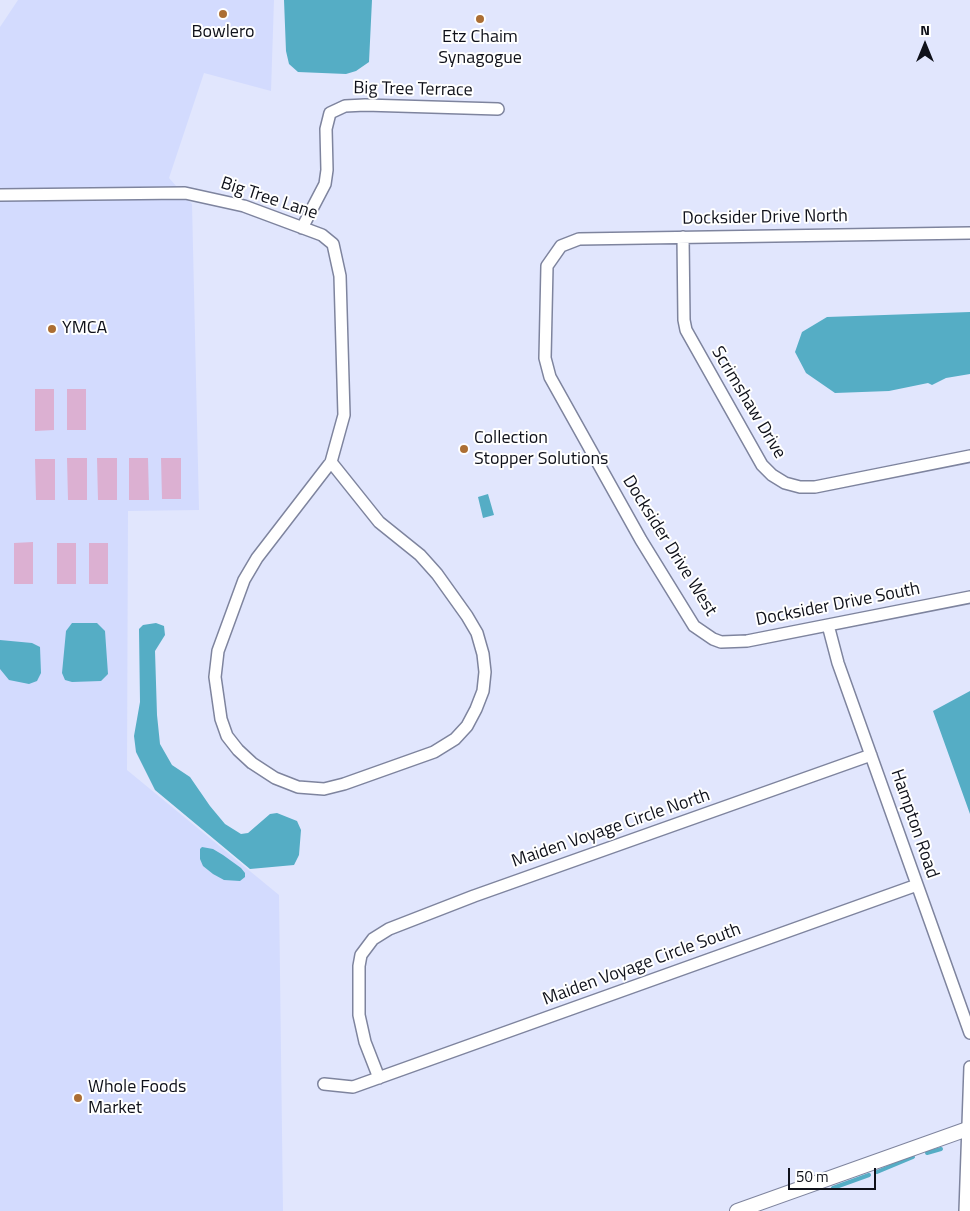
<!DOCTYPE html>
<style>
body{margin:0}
#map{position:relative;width:970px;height:1211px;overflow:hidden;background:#e1e6fd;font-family:"Titillium Web",sans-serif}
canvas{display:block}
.north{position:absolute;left:900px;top:20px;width:50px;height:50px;-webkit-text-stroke:4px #fff;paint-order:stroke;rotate:0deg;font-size:14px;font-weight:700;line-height:20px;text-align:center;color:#0f111a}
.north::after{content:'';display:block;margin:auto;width:18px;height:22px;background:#0f111a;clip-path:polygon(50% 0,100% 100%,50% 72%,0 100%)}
.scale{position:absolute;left:788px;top:1168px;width:88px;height:22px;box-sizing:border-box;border:2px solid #0f111a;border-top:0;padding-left:6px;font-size:15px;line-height:18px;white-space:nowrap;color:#0f111a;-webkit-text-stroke:4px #fff;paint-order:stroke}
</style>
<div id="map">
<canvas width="970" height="1211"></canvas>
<div class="north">N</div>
<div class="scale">50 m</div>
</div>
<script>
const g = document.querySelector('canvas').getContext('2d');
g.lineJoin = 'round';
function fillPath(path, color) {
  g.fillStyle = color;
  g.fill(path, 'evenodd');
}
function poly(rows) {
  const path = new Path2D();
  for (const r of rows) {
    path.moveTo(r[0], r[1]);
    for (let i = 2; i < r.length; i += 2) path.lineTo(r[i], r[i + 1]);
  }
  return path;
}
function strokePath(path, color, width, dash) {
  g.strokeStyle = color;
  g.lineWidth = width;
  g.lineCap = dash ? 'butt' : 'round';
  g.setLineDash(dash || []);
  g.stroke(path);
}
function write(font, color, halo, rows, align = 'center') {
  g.font = font + ' "Titillium Web",sans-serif';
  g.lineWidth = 4;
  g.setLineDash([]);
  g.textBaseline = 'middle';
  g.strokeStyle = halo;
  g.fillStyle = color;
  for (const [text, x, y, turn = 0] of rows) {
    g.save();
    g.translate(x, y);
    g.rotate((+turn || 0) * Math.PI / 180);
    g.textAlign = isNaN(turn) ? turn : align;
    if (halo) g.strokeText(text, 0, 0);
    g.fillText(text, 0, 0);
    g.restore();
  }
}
const built = poly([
 [18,0,274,0,271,91,204,73,169,178,192,204,199,510,128,511,127,770,279,895,283,1211,0,1211,0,27]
]);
const green = poly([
 [35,389,54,389,54,430,35,431],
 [67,389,86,389,86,430,67,430],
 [67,458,87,458,87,500,68,500],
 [97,458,117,458,117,500,98,500],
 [129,458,148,458,149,500,129,500],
 [161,458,181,458,181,499,162,499],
 [35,459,55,459,55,500,36,500],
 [33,542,33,584,14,584,14,543],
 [57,543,76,543,76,584,57,584],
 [89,543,108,543,108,584,89,584]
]);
const water = poly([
 [284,0,372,0,369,62,356,71,346,74,298,72,289,64,286,51],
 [970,312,970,374,946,378,932,385,928,383,889,391,835,393,806,373,795,352,802,332,827,317],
 [488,494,494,515,483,518,478,497],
 [72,623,97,623,105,631,108,674,101,681,72,682,65,680,62,673,66,631],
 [156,623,164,626,165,635,155,651,157,715,160,744,172,765,190,777,210,806,225,824,241,834,248,833,270,814,277,813,297,821,301,830,299,855,294,865,250,869,155,790,136,752,134,736,140,702,139,629,143,625],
 [0,640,32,643,40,647,41,673,37,681,29,684,9,680,0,669],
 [970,691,970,814,933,711],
 [202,847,213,849,223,855,241,868,245,873,245,877,240,881,224,880,213,874,203,866,200,859,200,849]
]);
const stream = poly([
 [927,1153,941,1149],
 [877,1172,913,1157],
 [833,1188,869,1175]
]);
const minor = poly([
 [0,195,185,193,244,206,322,235,333,244,340,276,344,415,331,462,257,558,244,580,218,651,215,677,221,719,227,736,238,750,252,763,275,778,298,787,324,789,344,784,434,752,455,739,467,726,476,709,483,691,485,672,483,654,477,633,467,616,437,574,420,555,379,522,331,462],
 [302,228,325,184,327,170,326,129,330,113,345,106,365,105,498,109],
 [970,233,579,239,561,246,547,266,545,358,550,377,641,540,694,626,713,639,721,642,747,641,970,597],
 [683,237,684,320,686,330,762,465,772,475,785,483,800,487,815,487,970,456],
 [828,625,838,663,970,1033],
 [379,1078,365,1042,359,1015,359,966,361,955,373,939,389,929,474,896,871,755],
 [324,1084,353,1087,917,885],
 [965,1211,970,1067]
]);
const tertiary = poly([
 [737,1211,970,1128]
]);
const markers = [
 [223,14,5,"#ac6e33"],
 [480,19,5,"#ac6e33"],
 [52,329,5,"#ac6e33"],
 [464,449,5,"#ac6e33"],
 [78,1098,5,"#ac6e33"]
];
const poiNames = [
 ["Bowlero",223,33,"center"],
 ["Etz Chaim",480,38,"center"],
 ["Synagogue",480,59,"center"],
 ["YMCA",62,329],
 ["Collection",474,439],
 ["Stopper Solutions",474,460],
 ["Whole Foods",88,1088],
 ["Market",88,1109]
];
const streetNames = [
 ["Big Tree Terrace",413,90,1],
 ["Big Tree Lane",269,199,18],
 ["Docksider Drive North",765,218,-1],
 ["Scrimshaw Drive",748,403,59],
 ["Docksider Drive West",669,546,58],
 ["Docksider Drive South",838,605,-11],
 ["Hampton Road",914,824,71],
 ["Maiden Voyage Circle North",611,829,-19],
 ["Maiden Voyage Circle South",642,965,-20]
];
fillPath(built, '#d3dbfe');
fillPath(green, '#dcb0d2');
fillPath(water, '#55adc5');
strokePath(stream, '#55adc5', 4);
strokePath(minor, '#7e849e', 14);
strokePath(tertiary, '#7e849e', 16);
strokePath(minor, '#fff', 11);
strokePath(tertiary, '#fff', 14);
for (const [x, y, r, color] of markers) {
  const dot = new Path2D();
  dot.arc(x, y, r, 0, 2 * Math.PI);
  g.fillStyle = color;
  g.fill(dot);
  strokePath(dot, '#fff', 2);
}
write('18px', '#0f111a', '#fff', poiNames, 'left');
write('18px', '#0f111a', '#fff', streetNames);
</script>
